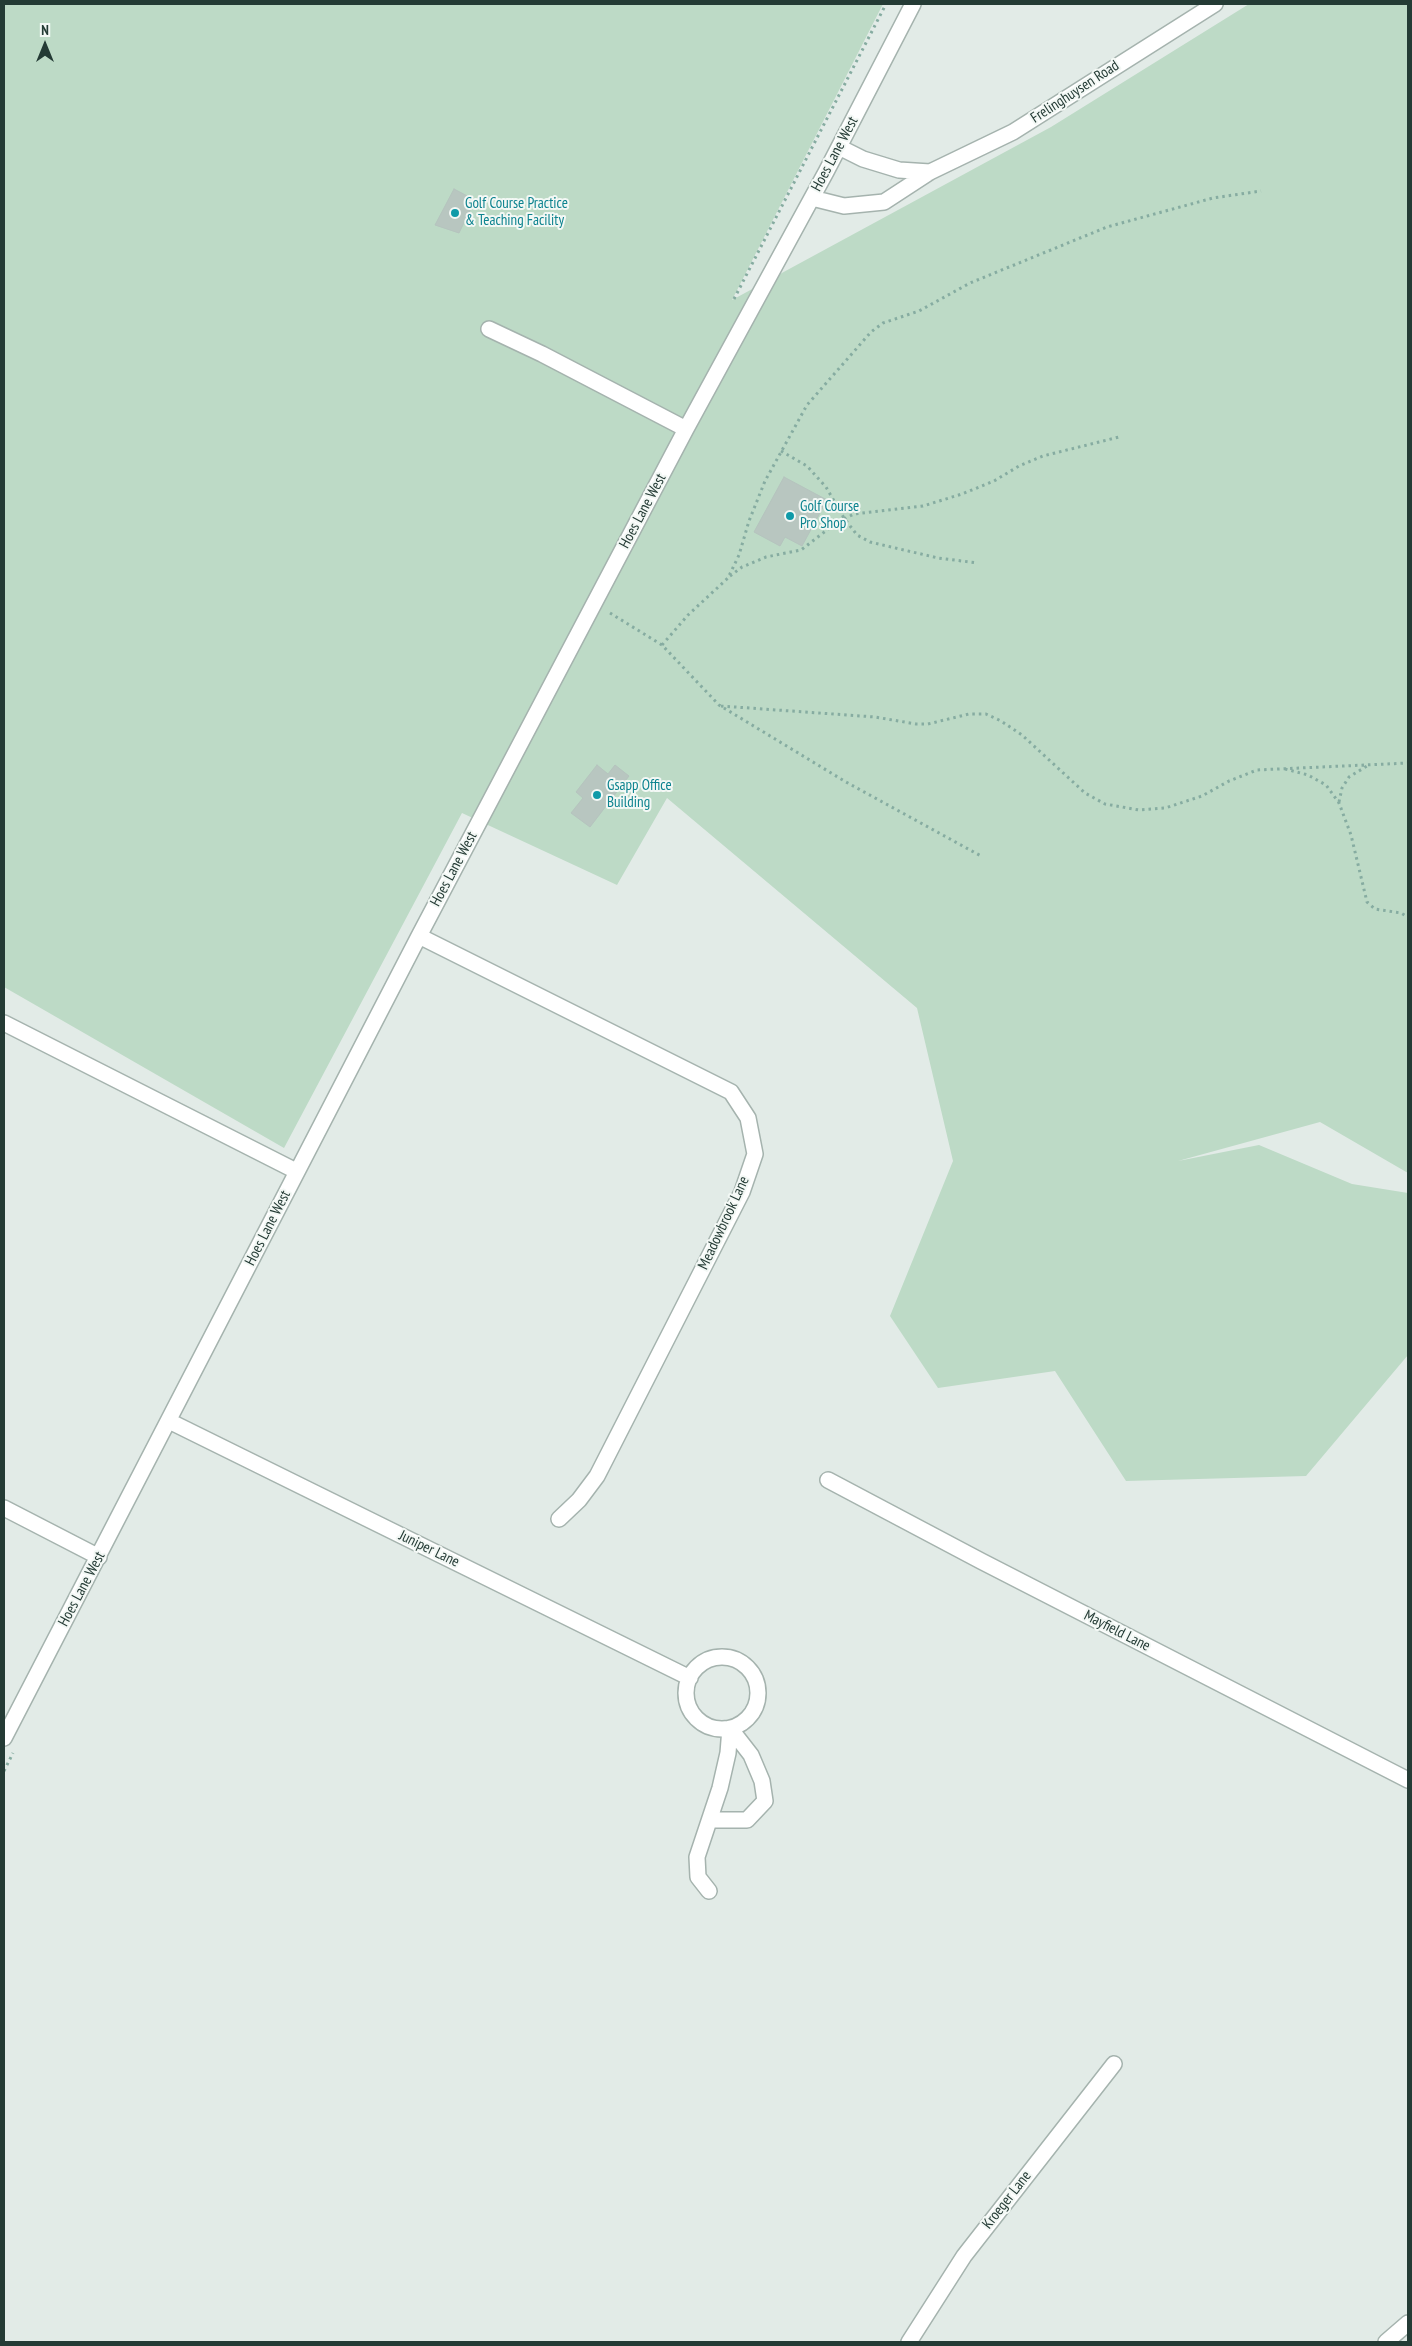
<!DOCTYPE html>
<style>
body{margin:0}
#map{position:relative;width:1412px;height:2346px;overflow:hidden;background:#e2ebe7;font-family:"PT Sans Narrow",sans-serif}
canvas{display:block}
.frame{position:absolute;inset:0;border:5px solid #243b35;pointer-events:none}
.north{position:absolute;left:20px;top:20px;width:50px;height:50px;-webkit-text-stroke:4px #f3f8f5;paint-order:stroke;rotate:0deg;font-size:14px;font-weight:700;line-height:20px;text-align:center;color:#243b35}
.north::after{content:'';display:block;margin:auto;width:18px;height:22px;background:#243b35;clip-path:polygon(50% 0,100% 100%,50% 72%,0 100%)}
</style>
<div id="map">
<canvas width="1412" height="2346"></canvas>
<div class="frame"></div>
<div class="north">N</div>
</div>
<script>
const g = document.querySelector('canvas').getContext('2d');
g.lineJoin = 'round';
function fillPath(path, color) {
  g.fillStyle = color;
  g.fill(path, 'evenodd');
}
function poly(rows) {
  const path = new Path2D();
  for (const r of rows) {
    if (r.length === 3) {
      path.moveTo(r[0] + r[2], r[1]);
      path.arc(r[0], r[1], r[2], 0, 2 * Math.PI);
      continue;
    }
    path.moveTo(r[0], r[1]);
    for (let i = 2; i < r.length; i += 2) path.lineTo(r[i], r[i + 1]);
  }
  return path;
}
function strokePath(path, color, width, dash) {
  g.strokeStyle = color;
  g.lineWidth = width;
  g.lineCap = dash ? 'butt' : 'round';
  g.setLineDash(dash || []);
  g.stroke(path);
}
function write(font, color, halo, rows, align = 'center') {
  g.font = font + ' "PT Sans Narrow",sans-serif';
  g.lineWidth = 4;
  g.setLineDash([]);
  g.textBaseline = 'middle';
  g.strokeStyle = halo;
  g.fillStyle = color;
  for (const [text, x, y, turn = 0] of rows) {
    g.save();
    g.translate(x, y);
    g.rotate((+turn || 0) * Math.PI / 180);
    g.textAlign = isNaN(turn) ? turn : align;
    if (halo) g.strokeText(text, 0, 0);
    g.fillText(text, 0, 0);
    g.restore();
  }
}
const green = poly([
 [4,4,883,4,732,300,1051,127,1249,4,1408,4,1408,1173,1320,1122,1178,1161,1259,1145,1352,1184,1408,1193,1408,1355,1306,1476,1126,1481,1055,1371,938,1388,890,1316,953,1161,917,1008,667,798,617,885,462,813,284,1148,4,987]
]);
const building = poly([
 [454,189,475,200,459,233,435,225,454,189],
 [784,477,827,500,802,546,785,537,780,546,754,532,784,477],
 [597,765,608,774,615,765,629,776,590,827,571,813,583,798,576,792,597,765]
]);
const path = poly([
 [734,299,886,4],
 [781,451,807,466,826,487,844,518,857,535,870,542,938,558,978,563],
 [730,576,742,567,766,557,801,550,836,523,854,514,923,506,962,494,994,481,1019,466,1043,456,1119,437],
 [610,613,662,645,719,705,846,782,981,856],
 [662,645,688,615,728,578,739,555,749,521,765,481,807,405,871,332,883,323,919,311,970,283,1107,227,1213,198,1261,191],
 [721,706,875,717,916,724,928,724,969,714,986,714,1001,721,1022,735,1085,793,1105,804,1139,810,1165,808,1202,796,1229,781,1257,770,1408,763],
 [1285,769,1308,775,1326,785,1339,803,1351,835,1367,902,1375,909,1401,913,1408,917],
 [1339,802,1342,788,1349,777,1367,766],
 [4,1771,13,1753]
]);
const minor = poly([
 [839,147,863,159,899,170,930,172],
 [812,198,844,206,884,202,930,172,1013,132,1215,4],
 [489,329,542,354,686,429],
 [419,936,731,1092,748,1118,755,1154,742,1192,597,1476,579,1500,559,1519],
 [4,1023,296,1171],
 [169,1421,690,1678],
 [828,1480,981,1561,1408,1780],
 [4,1508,99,1557],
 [722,1693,36],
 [4,1738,419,936,686,429,826,172,913,4],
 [711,1820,747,1820,765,1801,762,1781,751,1755,730,1728],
 [709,1891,698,1877,697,1857,720,1788,728,1753,730,1728],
 [909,2342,964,2256,1114,2064],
 [1386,2342,1408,2323]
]);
const markers = [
 [455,213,5,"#0f9aa8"],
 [790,516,5,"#0f9aa8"],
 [597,795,5,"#0f9aa8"]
];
const streetNames = [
 ["Frelinghuysen Road",1075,92,-33],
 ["Hoes Lane West",835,154,-62],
 ["Hoes Lane West",643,511,-62],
 ["Hoes Lane West",454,869,-62],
 ["Meadowbrook Lane",724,1223,-65],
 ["Hoes Lane West",268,1228,-63],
 ["Juniper Lane",429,1549,26],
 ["Hoes Lane West",82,1589,-62],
 ["Mayfield Lane",1117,1631,27],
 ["Kroeger Lane",1007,2200,-52]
];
const cultureNames = [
 ["Golf Course Practice",465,204],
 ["& Teaching Facility",465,221],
 ["Golf Course",800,507],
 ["Pro Shop",800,524],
 ["Gsapp Office",607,786],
 ["Building",607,803]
];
fillPath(green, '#bddac6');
fillPath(building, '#b8c6c0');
strokePath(building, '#b5c4be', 1);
strokePath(minor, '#a5b3ae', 18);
strokePath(path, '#86aca1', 3, [2.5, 4]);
strokePath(minor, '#fff', 15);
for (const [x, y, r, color] of markers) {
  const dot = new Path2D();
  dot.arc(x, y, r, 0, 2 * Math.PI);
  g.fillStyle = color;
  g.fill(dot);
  strokePath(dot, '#f3f8f5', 2);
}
write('15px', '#243b35', '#f3f8f5', streetNames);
write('15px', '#0d838f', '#f3f8f5', cultureNames, 'left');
</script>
